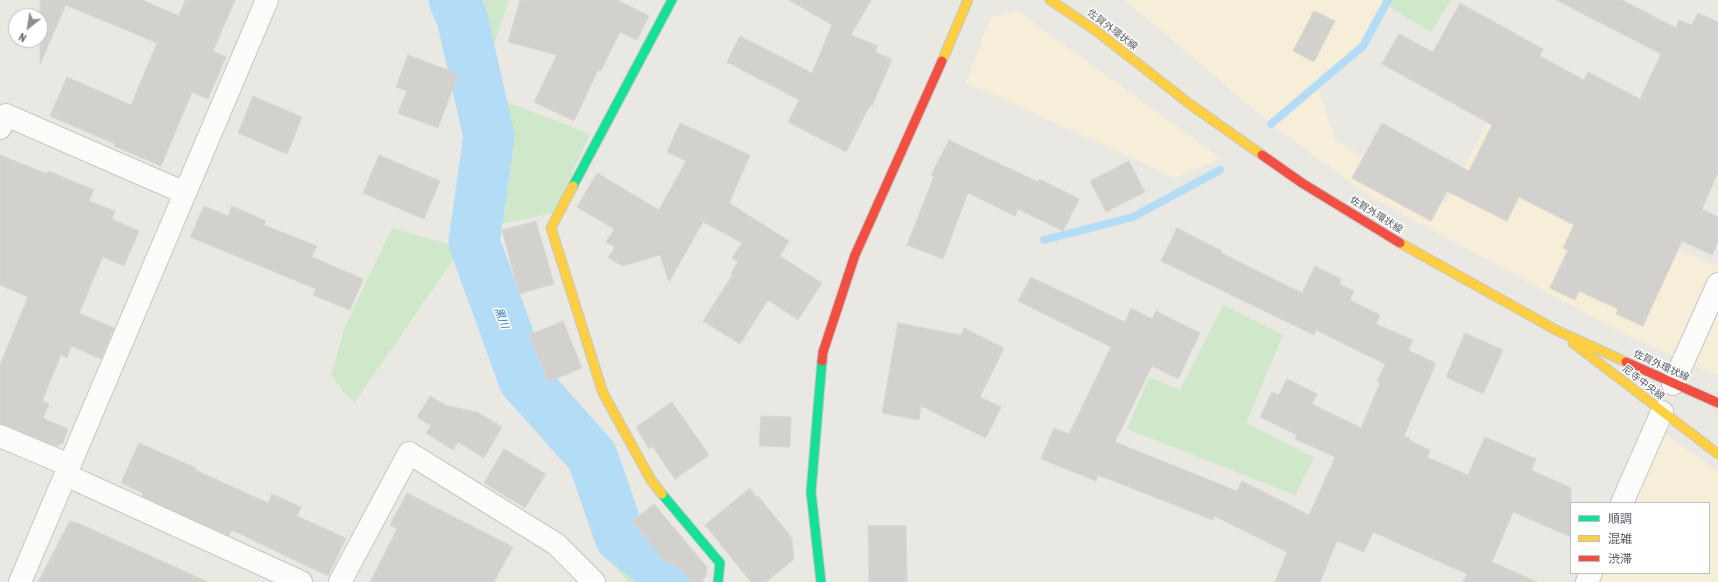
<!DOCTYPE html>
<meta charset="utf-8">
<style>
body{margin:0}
#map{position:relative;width:1718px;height:582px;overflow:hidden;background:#eae8e2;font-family:"Archivo Narrow","Noto Sans JP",sans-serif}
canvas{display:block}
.legend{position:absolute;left:1570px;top:502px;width:140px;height:72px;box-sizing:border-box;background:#fff;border:1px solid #bcbec0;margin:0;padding:5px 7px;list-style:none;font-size:12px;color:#585c62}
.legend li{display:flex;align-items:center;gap:8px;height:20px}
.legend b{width:20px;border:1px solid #bcbec0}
.north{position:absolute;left:8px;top:8px;width:40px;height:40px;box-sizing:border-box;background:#fff;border:1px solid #bcbec0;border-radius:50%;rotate:210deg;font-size:11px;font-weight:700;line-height:16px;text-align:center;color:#585c62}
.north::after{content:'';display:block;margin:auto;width:14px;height:18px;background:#8b8d8f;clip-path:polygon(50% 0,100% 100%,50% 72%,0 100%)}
</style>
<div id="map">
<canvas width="1718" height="582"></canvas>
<ul class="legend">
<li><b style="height:5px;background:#16e098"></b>順調</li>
<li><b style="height:5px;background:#ffcf43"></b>混雑</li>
<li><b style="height:5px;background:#f24e42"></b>渋滞</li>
</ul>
<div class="north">N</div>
</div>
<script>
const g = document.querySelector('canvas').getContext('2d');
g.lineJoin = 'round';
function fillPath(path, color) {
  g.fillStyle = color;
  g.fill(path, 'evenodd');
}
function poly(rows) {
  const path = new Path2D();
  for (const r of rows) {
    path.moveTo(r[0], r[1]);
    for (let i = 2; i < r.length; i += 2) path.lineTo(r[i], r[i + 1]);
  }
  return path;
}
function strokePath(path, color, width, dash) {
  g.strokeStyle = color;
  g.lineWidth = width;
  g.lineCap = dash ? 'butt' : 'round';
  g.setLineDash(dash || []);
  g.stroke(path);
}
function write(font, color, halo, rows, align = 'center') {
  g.font = font + ' "Archivo Narrow","Noto Sans JP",sans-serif';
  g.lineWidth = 3;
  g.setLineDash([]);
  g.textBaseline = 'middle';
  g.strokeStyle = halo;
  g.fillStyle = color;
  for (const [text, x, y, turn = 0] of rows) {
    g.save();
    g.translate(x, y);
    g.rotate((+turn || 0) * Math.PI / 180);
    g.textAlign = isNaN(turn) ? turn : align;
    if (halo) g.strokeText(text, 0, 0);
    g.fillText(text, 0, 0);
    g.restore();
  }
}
const commercial = poly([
 [1125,0,1388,0,1363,46,1317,85,1336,141,1445,204,1506,86,1595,209,1712,265,1718,265,1718,376,1624,334,1368,195,1271,124],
 [1017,11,1221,158,1222,158,1175,178,966,82,991,17],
 [1663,432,1718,472,1718,582,1596,582,1600,573,1709,573,1709,503,1631,503]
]);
const green = poly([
 [465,0,509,0,494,45,502,100,590,134,554,213,491,226,502,141,469,10],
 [1388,0,1451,0,1431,32,1385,4],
 [392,228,461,248,355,402,345,394,331,374,346,324],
 [1223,305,1283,335,1246,423,1314,458,1295,495,1127,429,1149,377,1180,390],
 [610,537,629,538,688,582,628,582,607,558]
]);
const stream = poly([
 [1271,124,1363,46,1388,0],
 [1044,240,1133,217,1220,170]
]);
const river = poly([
 [454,0,462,18,489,136,474,242,524,380,592,456,620,537,678,582]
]);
const building = poly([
 [40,0,142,0,179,16,185,0,235,0,213,51,226,57,208,99,192,92,161,166,114,146,115,144,50,116,67,77,131,105,157,43,66,5,40,64,40,0],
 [520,0,617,0,649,16,637,40,620,32,601,71,598,70,574,121,534,102,557,55,508,42,520,0],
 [789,0,871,0,851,35,878,46,875,52,892,59,872,106,870,105,846,152,788,122,799,100,727,62,740,36,812,73,832,25,789,0],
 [1556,0,1622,0,1676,28,1679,20,1692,25,1698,13,1718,22,1718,172,1702,209,1718,217,1718,242,1712,255,1682,241,1643,326,1616,314,1618,309,1579,291,1575,300,1550,288,1568,250,1563,248,1574,225,1519,197,1507,221,1447,191,1431,221,1352,178,1382,123,1469,171,1492,125,1382,64,1399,34,1433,52,1460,3,1543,49,1540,56,1584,80,1588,72,1640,99,1661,54,1556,0],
 [1314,11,1335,21,1314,62,1293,51,1314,11],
 [408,55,458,74,438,128,398,113,407,91,396,87,408,55],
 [253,96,302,117,287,154,238,133,253,96],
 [680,123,750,155,729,203,789,241,780,256,822,283,798,320,768,300,740,344,703,321,733,274,731,273,738,262,732,258,742,243,703,222,669,282,660,255,623,266,608,258,615,247,606,242,614,229,577,207,597,173,659,210,686,161,667,152,680,123],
 [949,140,1038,182,1039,179,1079,199,1063,231,1018,209,1015,216,968,193,943,259,907,245,934,176,931,175,949,140],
 [0,155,47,174,49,171,94,190,89,201,115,211,112,219,139,231,124,266,103,257,79,313,114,328,101,359,71,346,67,358,61,355,42,401,49,404,43,418,68,429,63,443,56,446,0,424,0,365,28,297,0,285,0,155],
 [379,155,440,181,424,219,363,193,379,155],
 [1129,161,1145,192,1106,212,1090,181,1129,161],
 [204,206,228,216,232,206,266,221,264,225,317,246,312,257,363,279,350,310,313,295,316,289,190,237,204,206],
 [536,221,554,284,519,294,502,230,536,221],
 [1177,228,1222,251,1221,253,1302,293,1315,266,1341,279,1339,284,1354,291,1350,300,1380,315,1376,324,1413,340,1408,350,1436,363,1404,436,1410,438,1409,440,1430,450,1427,457,1468,475,1485,437,1536,459,1531,470,1571,488,1571,537,1513,512,1492,562,1537,582,1463,582,1467,574,1373,532,1364,552,1337,541,1320,582,1275,582,1287,552,1214,516,1213,520,1098,475,1096,481,1041,459,1054,428,1069,434,1111,347,1018,301,1031,277,1125,322,1131,308,1152,319,1156,311,1200,333,1178,379,1152,366,1115,442,1237,491,1242,481,1309,515,1335,457,1295,439,1297,435,1260,417,1272,392,1279,395,1287,379,1317,394,1312,404,1361,428,1380,383,1377,381,1385,364,1316,330,1314,335,1161,261,1177,228],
 [563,321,582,368,548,382,529,335,563,321],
 [898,323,961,335,964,328,1004,348,980,397,1001,407,986,438,921,406,919,420,882,413,898,323],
 [1465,333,1503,350,1483,394,1446,377,1465,333],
 [430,396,447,406,477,412,502,427,484,458,458,442,453,450,426,433,431,426,417,417,430,396],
 [672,402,709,455,675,479,652,446,649,449,636,427,672,402],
 [761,416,791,417,790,447,759,446,761,416],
 [139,443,196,468,195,470,268,503,272,494,301,507,297,516,346,538,328,576,232,530,229,536,142,496,143,493,121,483,139,443],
 [504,449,546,474,525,508,484,483,504,449],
 [750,488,757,499,757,495,792,538,794,559,766,582,751,582,705,525,750,488],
 [407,493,513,547,494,582,370,582,397,529,390,525,407,493],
 [654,504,707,567,706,576,700,582,694,582,670,561,667,564,632,521,654,504],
 [70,521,80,524,208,582,38,582,70,521],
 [868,526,906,526,907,582,869,582,868,526]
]);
const street = poly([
 [0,128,6,115,185,193],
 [1673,384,1718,284],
 [0,436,69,465],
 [66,475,301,582],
 [1622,503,1662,412],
 [20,582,267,0],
 [340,582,409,453,556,544,594,582],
 [1587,582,1591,573]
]);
const fast = poly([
 [573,186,672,0],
 [662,494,720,563,718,582],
 [821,582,811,492,822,361]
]);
const slow = poly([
 [1050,0,1095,30,1191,105,1262,155],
 [942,61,968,0],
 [573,186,551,228,603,393,651,480,662,494],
 [1400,243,1556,330,1626,362],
 [1573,343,1718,454]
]);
const jam = poly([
 [1262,155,1302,183,1400,243],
 [822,361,823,352,855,255,942,61],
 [1626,362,1718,403]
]);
const streetNames = [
 ["佐賀外環状線",1112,30,37],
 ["佐賀外環状線",1376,215,32],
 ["佐賀外環状線",1661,366,25],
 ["尼寺中央線",1643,383,38]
];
const waterNames = [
 ["黒川",501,318,70]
];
fillPath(commercial, '#f6eed9');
fillPath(green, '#cfe8ca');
strokePath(stream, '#b3dcf6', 8);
strokePath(river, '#b3dcf6', 51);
fillPath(building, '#d2d1cd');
strokePath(building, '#d9d6d1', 1);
strokePath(street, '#c6c6c5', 24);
strokePath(fast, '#c6c7c6', 11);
strokePath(slow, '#c6c7c6', 11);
strokePath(jam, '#c6c7c6', 11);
strokePath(street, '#fcfcfb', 22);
strokePath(fast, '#16e098', 9);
strokePath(slow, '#ffcf43', 9);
strokePath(jam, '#f24e42', 9);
write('10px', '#585c62', '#fff', streetNames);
write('italic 11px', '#3078bb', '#fff', waterNames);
</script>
